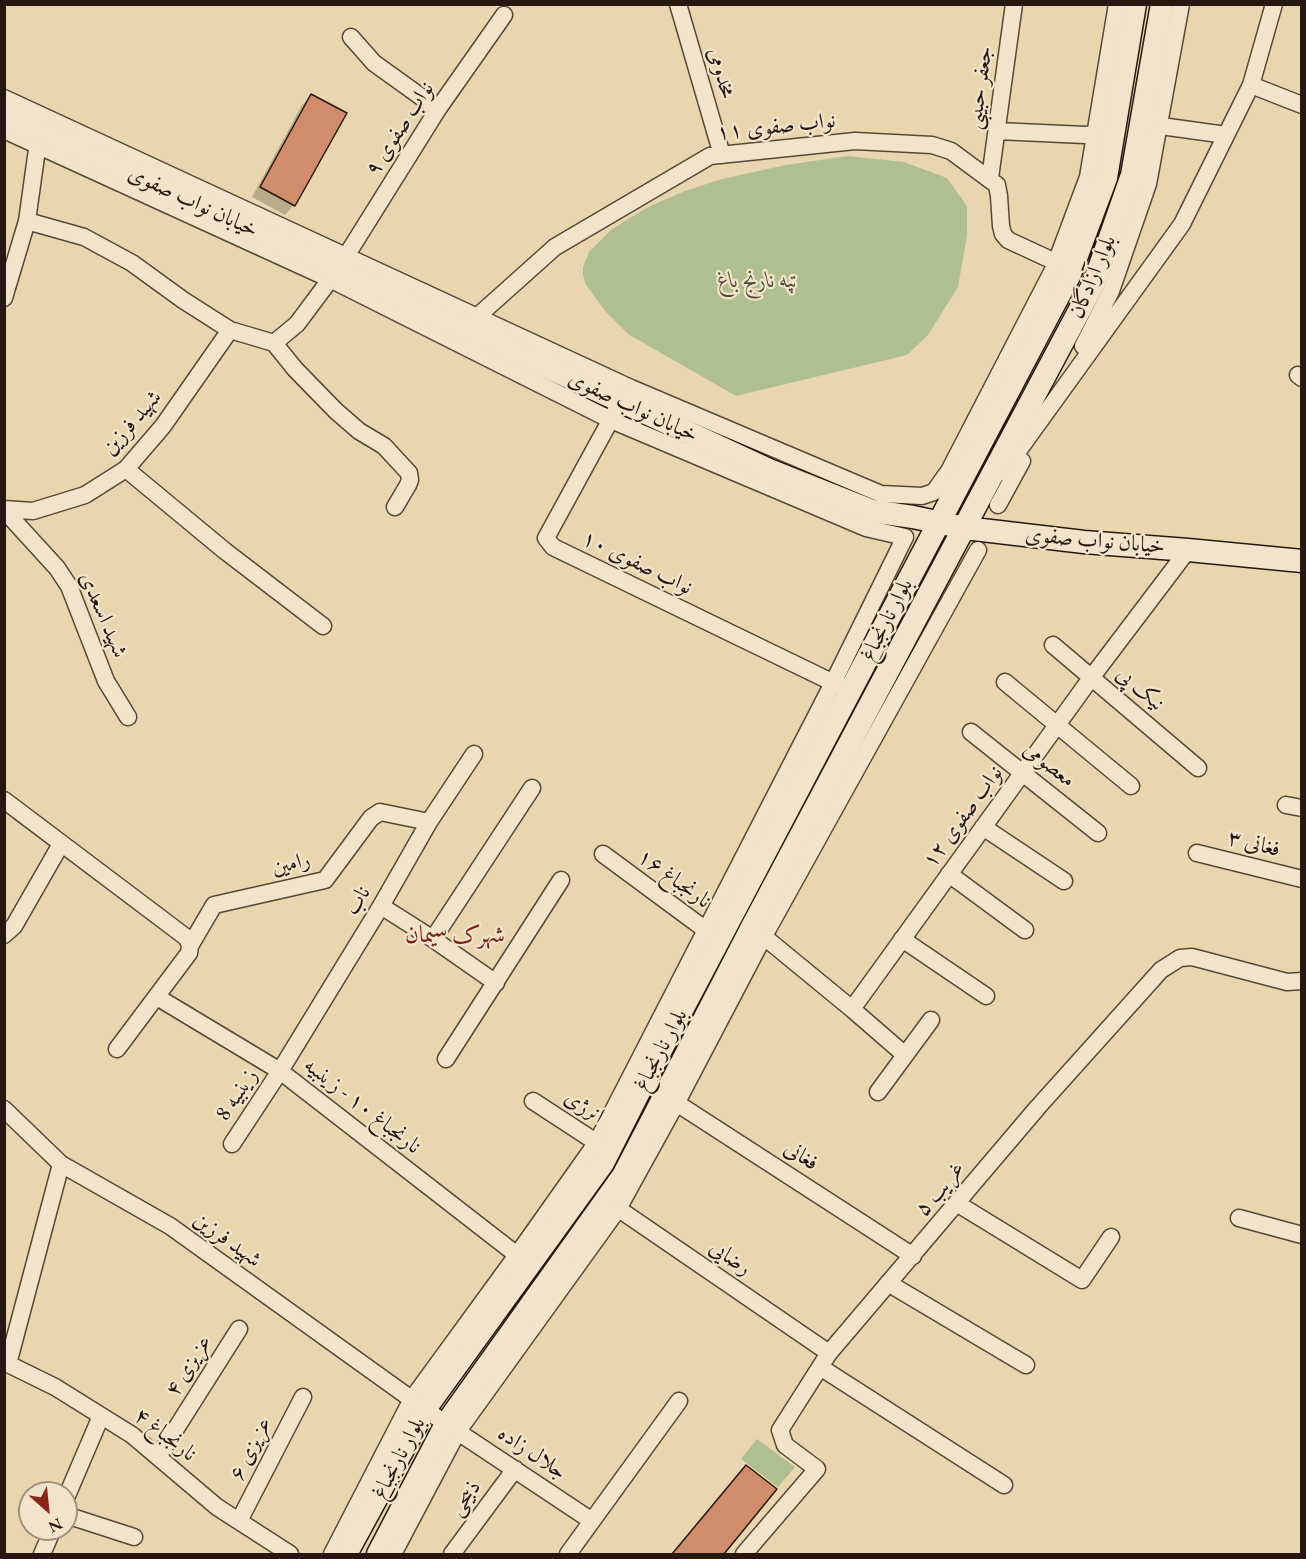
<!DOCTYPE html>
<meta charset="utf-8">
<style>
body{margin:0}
#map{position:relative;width:1306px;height:1559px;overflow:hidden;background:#e9d6ae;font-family:"EB Garamond",serif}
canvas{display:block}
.frame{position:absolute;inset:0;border:6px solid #261811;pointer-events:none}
.north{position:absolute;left:18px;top:1481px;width:60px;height:60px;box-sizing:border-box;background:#f1e4ca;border:2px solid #a09280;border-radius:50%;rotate:153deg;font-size:16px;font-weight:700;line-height:24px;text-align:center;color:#261811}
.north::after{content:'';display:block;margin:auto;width:21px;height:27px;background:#8f2418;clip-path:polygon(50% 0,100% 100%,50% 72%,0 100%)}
</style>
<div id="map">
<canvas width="1306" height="1559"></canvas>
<div class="frame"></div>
<div class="north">N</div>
</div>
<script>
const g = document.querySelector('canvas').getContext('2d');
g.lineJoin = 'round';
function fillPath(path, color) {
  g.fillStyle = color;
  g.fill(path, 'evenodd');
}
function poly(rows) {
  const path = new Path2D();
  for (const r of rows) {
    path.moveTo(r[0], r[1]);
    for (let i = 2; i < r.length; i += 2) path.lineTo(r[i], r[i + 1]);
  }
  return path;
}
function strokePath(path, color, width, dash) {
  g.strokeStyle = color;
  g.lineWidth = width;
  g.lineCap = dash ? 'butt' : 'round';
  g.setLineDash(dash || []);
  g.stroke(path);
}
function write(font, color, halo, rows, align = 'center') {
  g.font = font + ' "EB Garamond",Amiri,serif';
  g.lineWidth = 4.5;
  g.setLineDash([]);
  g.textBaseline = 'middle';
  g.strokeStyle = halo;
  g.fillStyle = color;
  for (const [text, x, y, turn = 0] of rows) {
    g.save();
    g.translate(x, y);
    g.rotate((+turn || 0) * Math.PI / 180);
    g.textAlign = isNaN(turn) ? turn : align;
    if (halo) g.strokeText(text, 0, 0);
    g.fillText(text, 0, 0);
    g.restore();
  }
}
const green = poly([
 [848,156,904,162,947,178,967,206,967,236,958,287,928,335,907,355,736,396,628,334,606,312,586,285,583,275,583,267,589,252,612,229,650,206,685,191,722,179,786,165],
 [757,1439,795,1467,778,1487,741,1459]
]);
const shadow = poly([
 [312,96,294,205,285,215,252,197,302,105],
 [746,1467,775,1490,722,1554,672,1554]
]);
const building = poly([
 [311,94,347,113,295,206,260,187,311,94],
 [746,1465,777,1489,724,1554,672,1554,746,1465]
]);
const street = poly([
 [678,4,722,155],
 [351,37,374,63,438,109],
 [1251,85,1302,105],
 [4,98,631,388,881,494,922,496,934,492,949,471,1054,268,1088,177,1117,4],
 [1161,126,1226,135],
 [4,130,330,279,611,420,866,528,905,537,833,683,597,1142,517,1255,412,1399,332,1554],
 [997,131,1085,135,1104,133],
 [990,178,1014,4],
 [27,221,84,237,132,263,183,300,230,330,274,343,295,369,336,411,359,431,384,446,409,473,410,480,408,485,395,507],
 [4,298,27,221,39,135],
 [470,323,555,247,710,156,855,141,932,145,951,151,997,185,999,196,1001,226,1003,234,1008,240,1049,259],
 [274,343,297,324,338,269,438,109,504,15],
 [1083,346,1111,291,1148,184,1181,4],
 [1298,375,1302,378],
 [616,410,546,538,553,547,842,687],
 [126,469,225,551,323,626],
 [1003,472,1182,224,1251,85,1274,4],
 [998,505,1022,461],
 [4,509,33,511,85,495,126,469,163,426,230,330],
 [4,510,57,568,69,586,106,681,128,717],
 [1053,645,1198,768],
 [1005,682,1131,786],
 [971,732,1098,833],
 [4,800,187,938,190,946,189,953,117,1049],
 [1286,805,1302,808],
 [983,827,1064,881],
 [1197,853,1302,879],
 [603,854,714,936],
 [949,874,1025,930],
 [381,906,433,939,496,983],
 [757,931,852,1009,1091,678,1188,550],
 [4,935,14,926,61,844],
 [433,939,532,788],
 [902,939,986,996],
 [190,946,214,905,325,880,371,818,380,812,429,822],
 [157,997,280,1071,526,1262],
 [852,1009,905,1055],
 [446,1059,561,880],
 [644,1082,913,1256],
 [878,1092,931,1020],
 [533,1101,605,1148],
 [4,1109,61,1164,170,1226,446,1424,592,1521],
 [232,1144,280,1071,381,906,429,822,474,754],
 [610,1203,829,1353],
 [958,1204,1082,1280,1111,1237],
 [1239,1218,1302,1235],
 [888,1283,1026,1365],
 [4,1362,55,1387,132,1435,217,1507,290,1554],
 [8,1364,61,1164],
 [820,1367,1004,1485],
 [158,1457,239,1329],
 [66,1498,101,1416],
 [66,1515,134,1537],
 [239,1521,303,1397],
 [42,1554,53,1529],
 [393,1554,458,1431,618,1209,677,1102,764,936,978,550],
 [452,1554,515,1469],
 [568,1554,679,1401],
 [744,1554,817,1469,785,1445,780,1430,829,1353,1038,1107,1161,970,1180,958,1192,957,1287,982,1302,981]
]);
const secondary = poly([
 [4,115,769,470,872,511,913,517,965,528,1084,542,1188,550,1302,561],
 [346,1554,425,1409,603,1163,644,1082,1070,274,1106,178,1135,4],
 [378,1554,446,1424,623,1176,752,927,1094,283,1132,175,1162,4]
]);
const streetNames = [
 ["مخدومی",721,73,74],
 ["جعفر حبیبی",980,88,-82],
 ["نواب صفوی ۱۱",776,127,-6],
 ["نواب صفوی ۹",400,129,-57],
 ["خیابان نواب صفوی",193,202,25],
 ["بلوار آزادگان",1093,277,-67],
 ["خیابان نواب صفوی",633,407,25],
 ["شهید فرزین",132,423,-49],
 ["خیابان نواب صفوی",1095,541,5],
 ["نواب صفوی ۱۰",637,563,26],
 ["شهید اسعدی",103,615,67],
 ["بلوار نارنجباغ",887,620,-63],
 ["نیک پی",1140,689,40],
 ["معصومی",1049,765,38],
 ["نواب صفوی ۱۲",963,817,-54],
 ["فغانی ۳",1254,844,14],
 ["رامین",291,864,-13],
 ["نارنجباغ ۱۶",674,879,36],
 ["ناب",358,901,-59],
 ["بلوار نارنجباغ",661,1050,-62],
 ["زینبیه 8",237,1095,-56],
 ["نارنجباغ ۱۰ - زینبیه",362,1106,38],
 ["انرژی",584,1107,33],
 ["فغانی",801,1156,33],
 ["غریب ۵",940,1189,-50],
 ["شهید فرزین",227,1240,36],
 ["رضایی",730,1258,34],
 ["عزیزی ۴",189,1366,-58],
 ["نارنجباغ ۴",165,1435,38],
 ["عزیزی ۶",251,1449,-63],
 ["جلال زاده",532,1453,34],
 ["بلوار نارنجباغ",399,1458,-62],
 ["ذبیحی",465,1498,-53]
];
const parkNames = [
 ["تپه نارنج باغ",758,281]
];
const neighbourhoodNames = [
 ["شهرک سیمان",455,935]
];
fillPath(green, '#b0bf90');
fillPath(shadow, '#0003');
fillPath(building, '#d18c6c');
strokePath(building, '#261811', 1.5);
strokePath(street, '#574838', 19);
strokePath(secondary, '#261811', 25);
strokePath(street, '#f1e4ca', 16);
strokePath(secondary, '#f1e4ca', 22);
write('22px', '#261811', '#f1e4ca', streetNames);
write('italic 22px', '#4f4a37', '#f1e4ca', parkNames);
write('24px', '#7a1f14', '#f1e4ca', neighbourhoodNames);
</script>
